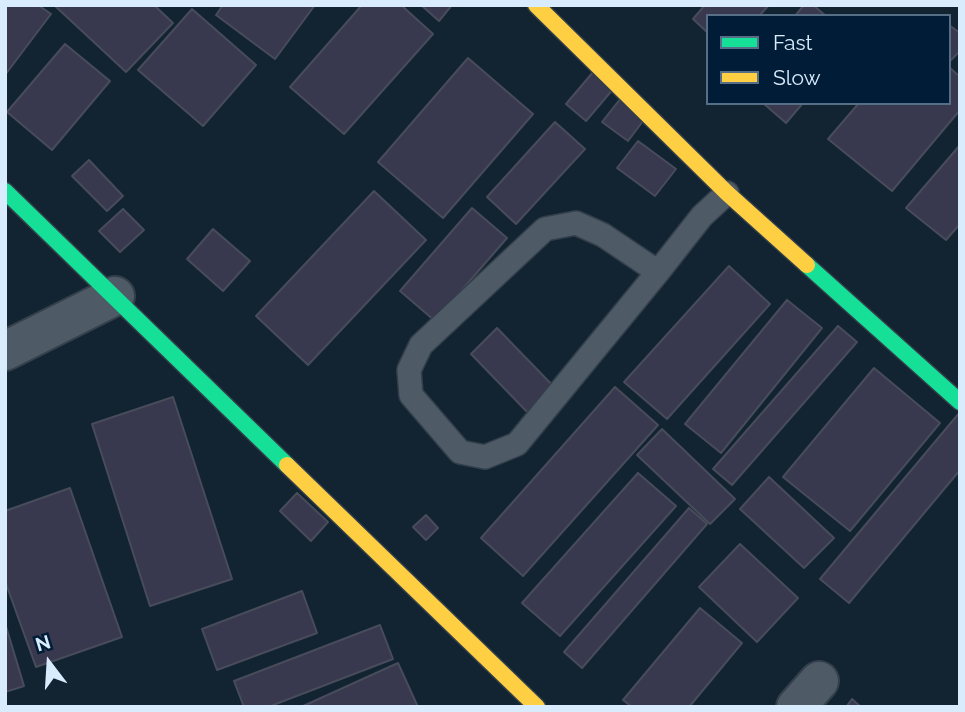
<!DOCTYPE html>
<style>
body{margin:0}
#map{position:relative;width:965px;height:712px;overflow:hidden;background:#122432;font-family:Raleway,sans-serif}
canvas{display:block}
.frame{position:absolute;inset:0;border:7px solid #d9ecfd;pointer-events:none}
.legend{position:absolute;left:706px;top:14px;width:245px;height:91px;box-sizing:border-box;background:#001c36;border:2px solid #576f86;margin:0;padding:9px 12px;list-style:none;font-size:21px;color:#d9ecfd}
.legend li{display:flex;align-items:center;gap:14px;height:35px}
.legend b{width:35px;border:2px solid #576f86}
.north{position:absolute;left:14px;top:628px;width:70px;height:70px;-webkit-text-stroke:5px #001c36;paint-order:stroke;rotate:343deg;font-size:19px;font-weight:700;line-height:28px;text-align:center;color:#d9ecfd}
.north::after{content:'';display:block;margin:auto;width:24px;height:32px;background:#d9ecfd;clip-path:polygon(50% 0,100% 100%,50% 72%,0 100%)}
</style>
<div id="map">
<canvas width="965" height="712"></canvas>
<div class="frame"></div>
<ul class="legend">
<li><b style="height:9px;background:#16e098"></b>Fast</li>
<li><b style="height:9px;background:#ffcf43"></b>Slow</li>
</ul>
<div class="north">N</div>
</div>
<script>
const g = document.querySelector('canvas').getContext('2d');
g.lineJoin = 'round';
function fillPath(path, color) {
  g.fillStyle = color;
  g.fill(path, 'evenodd');
}
function poly(rows) {
  const path = new Path2D();
  for (const r of rows) {
    path.moveTo(r[0], r[1]);
    for (let i = 2; i < r.length; i += 2) path.lineTo(r[i], r[i + 1]);
  }
  return path;
}
function strokePath(path, color, width, dash) {
  g.strokeStyle = color;
  g.lineWidth = width;
  g.lineCap = dash ? 'butt' : 'round';
  g.setLineDash(dash || []);
  g.stroke(path);
}
const building = poly([
 [5,5,38,5,51,14,5,75,5,5],
 [54,5,154,5,173,23,126,72,54,5],
 [223,5,315,5,275,59,216,15,223,5],
 [362,5,401,5,433,34,344,134,290,87,362,5],
 [421,5,452,5,439,21,421,5],
 [705,5,769,5,759,16,708,16,708,33,693,19,705,5],
 [804,5,813,5,826,16,795,16,804,5],
 [192,9,256,65,203,126,138,70,192,9],
 [949,25,960,33,960,51,949,62,949,25],
 [65,44,110,81,52,150,7,112,65,44],
 [468,58,533,114,443,218,378,162,468,58],
 [949,67,960,77,960,110,892,191,828,139,859,103,949,103,949,67],
 [594,71,614,88,586,121,566,104,594,71],
 [621,98,646,117,628,141,602,122,621,98],
 [763,103,803,103,786,123,763,103],
 [555,122,585,149,516,224,487,197,555,122],
 [638,141,676,169,655,196,617,168,638,141],
 [960,145,960,224,946,240,906,208,960,145],
 [89,160,123,196,107,211,72,176,89,160],
 [374,191,426,240,308,365,256,316,374,191],
 [472,208,507,238,435,321,400,291,472,208],
 [123,209,144,230,120,252,99,231,123,209],
 [213,229,250,261,223,291,187,259,213,229],
 [729,266,770,304,667,419,624,382,729,266],
 [787,300,822,328,721,453,685,424,787,300],
 [838,326,857,342,732,485,713,469,838,326],
 [497,328,558,391,531,416,471,354,497,328],
 [874,368,940,423,850,531,783,477,874,368],
 [615,387,658,425,523,576,481,538,615,387],
 [173,397,232,579,150,606,92,424,173,397],
 [960,412,960,470,849,603,820,579,960,412],
 [662,429,735,499,710,524,637,455,662,429],
 [638,473,676,506,560,636,522,603,638,473],
 [769,477,834,538,804,568,740,509,769,477],
 [70,488,122,637,36,667,5,581,5,511,70,488],
 [297,493,328,522,311,541,280,511,297,493],
 [689,508,707,524,582,668,564,652,689,508],
 [426,515,438,528,426,540,413,527,426,515],
 [740,544,798,598,757,642,699,587,740,544],
 [302,591,317,633,217,670,202,629,302,591],
 [700,608,742,643,689,707,632,707,623,700,700,608],
 [5,623,24,686,5,692,5,623],
 [380,625,393,659,268,707,244,707,234,681,380,625],
 [398,663,418,707,301,707,398,663],
 [852,699,861,707,846,707,852,699]
]);
const lane = poly([
 [658,272,603,235,576,223,545,229,421,345,409,370,411,395,460,452,485,457,517,444,658,272,702,216,727,193]
]);
const street = poly([
 [5,351,115,296],
 [796,707,819,681]
]);
const fast = poly([
 [5,191,287,465],
 [807,265,960,402]
]);
const slow = poly([
 [536,5,727,193,807,265],
 [287,465,537,707]
]);
fillPath(building, '#38384e');
strokePath(building, '#484c5a', 2);
strokePath(lane, '#333f4a', 26);
strokePath(street, '#333f4a', 42);
strokePath(fast, '#333f4a', 19);
strokePath(slow, '#333f4a', 19);
strokePath(lane, '#4e5a65', 23);
strokePath(street, '#4e5a65', 38);
strokePath(fast, '#16e098', 16);
strokePath(slow, '#ffcf43', 16);
</script>
